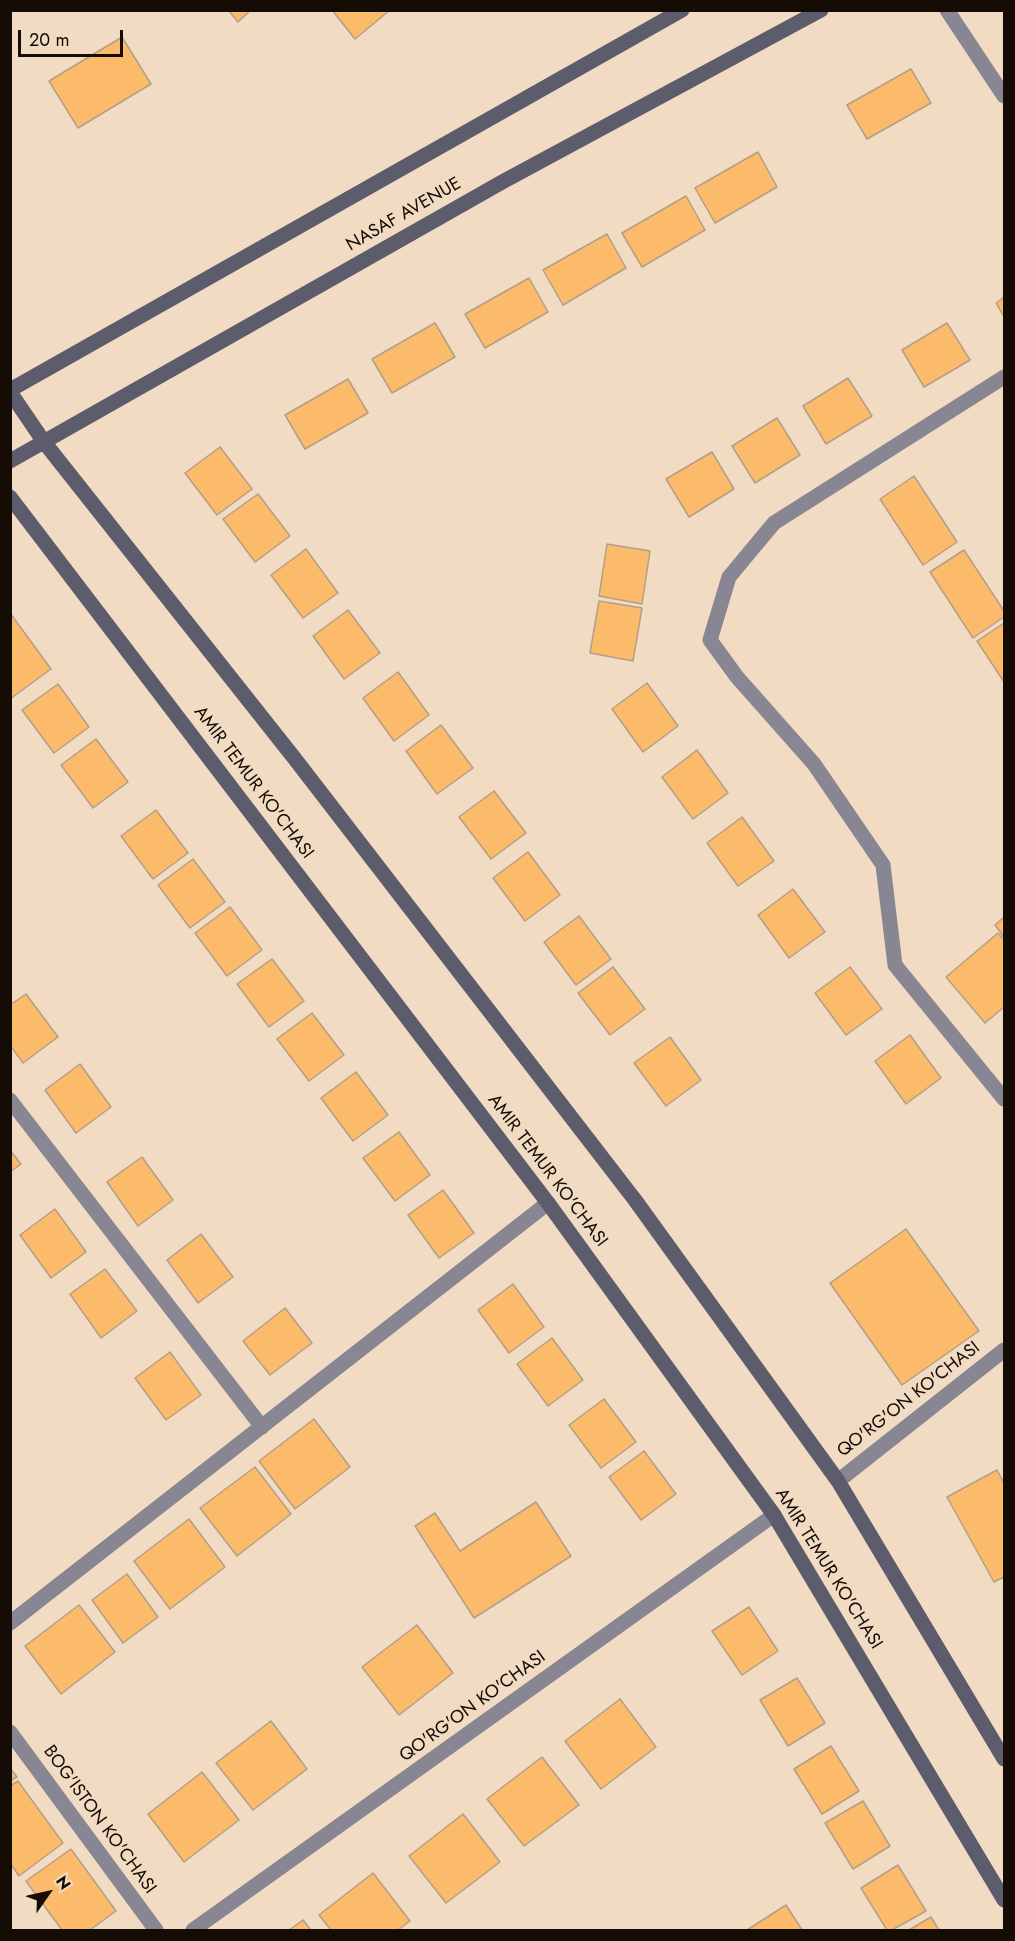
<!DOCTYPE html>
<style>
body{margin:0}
#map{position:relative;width:1015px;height:1941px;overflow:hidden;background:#f1dbc3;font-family:Jost,sans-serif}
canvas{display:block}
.frame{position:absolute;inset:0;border:12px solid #140c05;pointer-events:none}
.north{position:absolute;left:18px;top:1863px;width:60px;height:60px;-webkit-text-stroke:4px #f1dbc3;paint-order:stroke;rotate:56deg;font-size:16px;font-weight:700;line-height:24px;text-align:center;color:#140c05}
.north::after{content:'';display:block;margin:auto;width:21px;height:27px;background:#140c05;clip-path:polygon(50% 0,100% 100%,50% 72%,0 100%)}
.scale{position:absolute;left:18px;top:30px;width:105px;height:27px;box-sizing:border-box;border:3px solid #140c05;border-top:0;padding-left:8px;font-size:18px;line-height:21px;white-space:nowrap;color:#140c05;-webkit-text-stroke:4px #f1dbc3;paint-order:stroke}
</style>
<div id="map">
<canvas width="1015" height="1941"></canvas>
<div class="frame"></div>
<div class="north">N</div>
<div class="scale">20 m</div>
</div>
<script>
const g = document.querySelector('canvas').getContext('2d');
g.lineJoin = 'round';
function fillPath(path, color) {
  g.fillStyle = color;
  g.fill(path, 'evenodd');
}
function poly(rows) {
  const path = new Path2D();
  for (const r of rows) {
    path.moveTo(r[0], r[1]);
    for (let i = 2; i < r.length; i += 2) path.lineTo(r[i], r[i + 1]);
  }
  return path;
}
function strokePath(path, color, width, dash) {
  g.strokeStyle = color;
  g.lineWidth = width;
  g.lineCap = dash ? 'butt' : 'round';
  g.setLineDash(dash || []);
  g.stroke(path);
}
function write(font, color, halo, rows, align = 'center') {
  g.font = font + ' Jost,sans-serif';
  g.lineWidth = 6;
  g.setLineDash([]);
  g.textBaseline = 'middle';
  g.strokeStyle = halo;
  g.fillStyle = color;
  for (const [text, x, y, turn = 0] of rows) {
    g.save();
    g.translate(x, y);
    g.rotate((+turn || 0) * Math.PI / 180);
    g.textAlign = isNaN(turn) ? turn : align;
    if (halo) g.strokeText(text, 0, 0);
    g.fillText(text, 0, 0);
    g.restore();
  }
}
const building = poly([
 [228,10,251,10,238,22,228,10],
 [332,10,390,10,355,39,332,10],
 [122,37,151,84,78,128,49,81,122,37],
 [911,69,931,103,867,139,847,105,911,69],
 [758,152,777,187,715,223,695,188,758,152],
 [686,196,705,230,642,267,622,233,686,196],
 [607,234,626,268,563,305,543,270,607,234],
 [529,278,548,312,485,348,465,314,529,278],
 [1004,297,1004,317,996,303,1004,297],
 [435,323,455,357,392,393,372,359,435,323],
 [947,323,970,360,924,387,902,350,947,323],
 [848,378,872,416,826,444,803,406,848,378],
 [348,379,368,413,305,449,285,415,348,379],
 [777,418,800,455,755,483,732,446,777,418],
 [220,447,252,489,217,515,185,473,220,447],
 [712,452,734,489,689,517,666,479,712,452],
 [914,476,957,542,923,565,880,499,914,476],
 [258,494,290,536,255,562,223,519,258,494],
 [607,544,650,551,642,604,599,596,607,544],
 [306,549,338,593,303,618,271,575,306,549],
 [964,550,1004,611,1004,617,973,638,930,572,964,550],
 [599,601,642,608,633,661,590,653,599,601],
 [348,610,380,653,344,679,313,636,348,610],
 [10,613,51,669,10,699,10,613],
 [1004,623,1004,682,977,641,1004,623],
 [398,672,429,715,394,741,363,698,398,672],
 [647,683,678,726,643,752,612,709,647,683],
 [58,684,89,727,54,753,22,710,58,684],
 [441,725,473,768,437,794,406,751,441,725],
 [96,739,128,782,93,808,61,765,96,739],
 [697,750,728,793,693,819,662,777,697,750],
 [494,791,526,833,491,859,459,817,494,791],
 [156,810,188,853,153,879,121,836,156,810],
 [742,817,774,861,738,886,707,843,742,817],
 [528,852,560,895,525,921,493,878,528,852],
 [193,859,225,902,190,928,158,885,193,859],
 [793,889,825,932,789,958,758,915,793,889],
 [230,907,262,950,227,976,195,933,230,907],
 [579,916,611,959,576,985,544,942,579,916],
 [1004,917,1004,937,995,925,1004,917],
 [998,933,1004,940,1004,1007,985,1023,946,977,998,933],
 [272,959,304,1001,269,1027,237,984,272,959],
 [613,967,645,1009,610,1035,578,993,613,967],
 [850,967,882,1009,846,1035,815,993,850,967],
 [26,994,58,1037,23,1063,10,1045,10,1005,26,994],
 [312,1013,344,1055,309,1081,277,1039,312,1013],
 [910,1035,941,1078,906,1104,875,1061,910,1035],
 [670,1037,701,1080,666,1106,634,1063,670,1037],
 [80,1064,111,1107,76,1133,45,1090,80,1064],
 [356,1072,388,1115,353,1141,321,1098,356,1072],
 [399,1132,430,1175,395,1201,363,1158,399,1132],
 [10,1150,21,1164,10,1172,10,1150],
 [142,1157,173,1200,138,1226,107,1182,142,1157],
 [443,1190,474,1233,439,1258,408,1215,443,1190],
 [55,1209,86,1252,51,1278,20,1235,55,1209],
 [906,1229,979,1331,902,1385,830,1283,906,1229],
 [201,1234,233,1277,198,1303,167,1260,201,1234],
 [105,1269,137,1311,101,1338,70,1294,105,1269],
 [513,1284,544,1327,509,1353,478,1310,513,1284],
 [285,1308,312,1343,270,1375,243,1341,285,1308],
 [552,1338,583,1380,548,1406,517,1364,552,1338],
 [170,1352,201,1395,166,1420,135,1378,170,1352],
 [604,1399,636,1442,601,1468,569,1425,604,1399],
 [314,1419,350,1467,295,1509,259,1461,314,1419],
 [644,1451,676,1494,641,1520,609,1477,644,1451],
 [255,1467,291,1514,237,1556,200,1508,255,1467],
 [997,1470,1004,1483,1004,1577,994,1582,947,1497,997,1470],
 [536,1502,571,1556,474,1618,415,1526,435,1513,460,1551,536,1502],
 [189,1519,225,1567,170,1609,134,1561,189,1519],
 [127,1574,158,1617,123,1643,92,1600,127,1574],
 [79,1605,115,1652,61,1694,25,1646,79,1605],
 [749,1607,778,1651,742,1675,712,1631,749,1607],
 [417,1625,453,1673,399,1715,362,1667,417,1625],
 [797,1678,825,1723,788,1746,760,1700,797,1678],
 [620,1699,656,1747,601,1789,565,1741,620,1699],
 [271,1721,307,1769,253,1810,216,1763,271,1721],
 [831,1746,859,1791,822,1814,794,1769,831,1746],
 [542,1757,579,1805,524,1846,487,1799,542,1757],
 [10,1768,17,1777,10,1781,10,1768],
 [202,1772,239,1820,184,1862,148,1814,202,1772],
 [18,1781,63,1843,19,1876,10,1863,10,1786,18,1781],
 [863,1801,890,1846,853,1869,825,1823,863,1801],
 [463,1814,500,1862,446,1903,409,1856,463,1814],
 [71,1849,116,1911,90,1930,62,1930,26,1881,71,1849],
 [898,1865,926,1911,892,1930,887,1930,861,1888,898,1865],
 [373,1873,410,1921,398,1930,331,1930,319,1915,373,1873],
 [786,1905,802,1930,747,1930,786,1905],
 [931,1917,939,1930,909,1930,931,1917],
 [303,1920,311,1930,289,1930,303,1920]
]);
const minor = poly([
 [947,10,1004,96],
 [1004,377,774,523,729,577,710,640,737,677,814,764,883,865,895,965,1004,1099],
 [10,1100,262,1427],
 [838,1481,1004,1350],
 [10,1623,548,1203],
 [10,1732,156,1930],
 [193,1930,774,1515]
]);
const secondary = poly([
 [10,390,682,10],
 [10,392,44,442,295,759,635,1200,838,1481,1004,1759],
 [10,461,504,181,821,10],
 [10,497,548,1203,774,1515,1004,1900]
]);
const streetNames = [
 ["NASAF AVENUE",404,215,-30],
 ["AMIR TEMUR KO'CHASI",253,783,53],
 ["AMIR TEMUR KO'CHASI",547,1171,53],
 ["QO'RG'ON KO'CHASI",909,1400,-38],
 ["AMIR TEMUR KO'CHASI",828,1569,58],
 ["QO'RG'ON KO'CHASI",473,1707,-36],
 ["BOG'ISTON KO'CHASI",99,1820,54]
];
fillPath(building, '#fcbb6a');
strokePath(building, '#b39e87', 1.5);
strokePath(minor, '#878692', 15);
strokePath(secondary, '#5d5c6d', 15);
write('18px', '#140c05', '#f1dbc3', streetNames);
</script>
